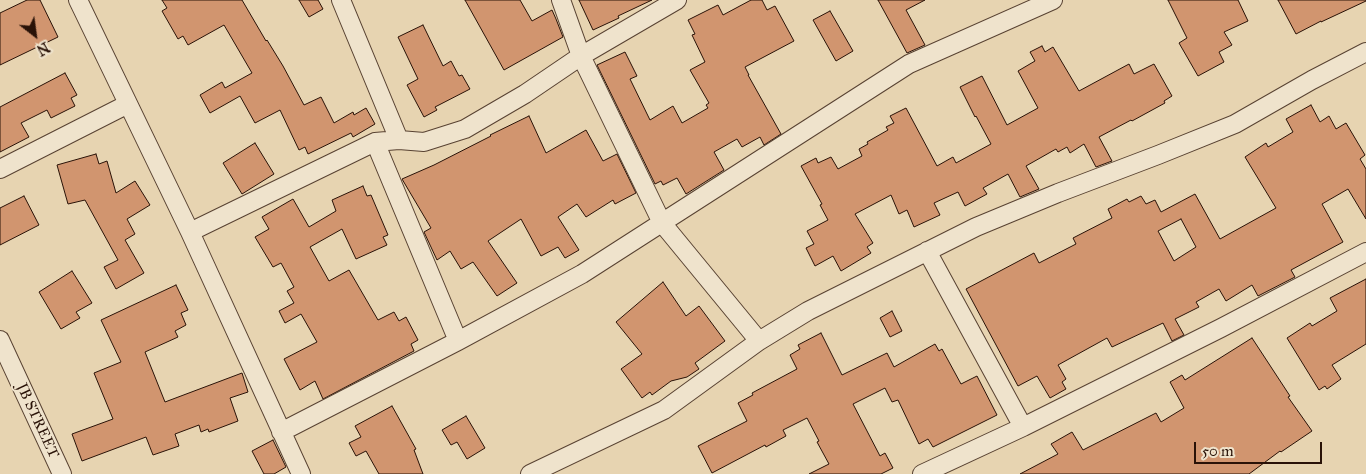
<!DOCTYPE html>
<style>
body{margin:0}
#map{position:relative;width:1366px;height:474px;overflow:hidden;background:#e7d4b1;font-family:"IM FELL Great Primer",serif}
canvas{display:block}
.north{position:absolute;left:10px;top:10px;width:50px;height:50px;-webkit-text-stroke:4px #efe3cc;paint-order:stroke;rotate:150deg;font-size:14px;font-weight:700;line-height:20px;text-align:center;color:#291207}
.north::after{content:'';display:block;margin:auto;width:18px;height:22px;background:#291207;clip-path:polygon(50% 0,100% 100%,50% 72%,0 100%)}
.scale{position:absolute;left:1194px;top:442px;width:128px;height:22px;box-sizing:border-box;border:2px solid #291207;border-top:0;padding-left:6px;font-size:15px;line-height:18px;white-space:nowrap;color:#291207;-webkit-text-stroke:4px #efe3cc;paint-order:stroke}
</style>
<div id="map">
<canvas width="1366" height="474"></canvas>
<div class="north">N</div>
<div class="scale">50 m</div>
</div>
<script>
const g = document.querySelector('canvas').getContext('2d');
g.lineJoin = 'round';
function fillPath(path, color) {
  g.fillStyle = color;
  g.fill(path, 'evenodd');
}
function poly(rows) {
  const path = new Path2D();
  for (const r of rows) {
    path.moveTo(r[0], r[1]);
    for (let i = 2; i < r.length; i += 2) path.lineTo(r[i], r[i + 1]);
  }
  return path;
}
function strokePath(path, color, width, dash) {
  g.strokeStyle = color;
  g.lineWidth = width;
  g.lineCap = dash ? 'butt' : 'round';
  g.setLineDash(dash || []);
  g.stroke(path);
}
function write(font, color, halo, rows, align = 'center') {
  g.font = font + ' "IM FELL Great Primer",serif';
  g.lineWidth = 4;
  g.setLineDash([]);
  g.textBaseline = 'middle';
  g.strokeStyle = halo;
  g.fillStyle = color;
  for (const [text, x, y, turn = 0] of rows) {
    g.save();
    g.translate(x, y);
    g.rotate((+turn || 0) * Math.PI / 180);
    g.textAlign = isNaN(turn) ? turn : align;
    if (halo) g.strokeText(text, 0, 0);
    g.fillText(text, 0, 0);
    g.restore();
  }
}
const building = poly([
 [27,0,40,0,58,37,0,65,0,13,27,0],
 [162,0,242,0,266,41,267,40,283,66,304,105,321,97,334,123,353,112,354,115,366,108,375,124,353,137,351,133,308,154,305,147,299,150,280,110,255,123,240,96,210,113,200,95,222,82,225,88,252,73,224,25,188,45,183,36,178,39,162,11,167,8,162,0],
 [299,0,318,0,323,9,309,17,299,0],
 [465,0,520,0,532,21,552,10,556,19,563,37,504,70,465,0],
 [579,0,652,0,618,16,619,18,593,30,579,0],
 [751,0,762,0,767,10,775,6,794,41,745,67,749,75,748,75,781,134,764,145,760,137,742,147,737,139,714,152,724,170,686,194,677,178,663,185,661,181,655,184,597,65,625,52,637,76,630,79,650,120,673,106,682,123,708,108,706,105,709,103,690,70,705,62,692,35,695,34,688,20,718,5,723,15,751,0],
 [878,0,925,0,906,10,925,45,907,53,878,0],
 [1168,0,1238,0,1248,21,1224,32,1232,45,1219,52,1224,62,1198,76,1179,43,1187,38,1168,0],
 [1278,0,1366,0,1366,1,1321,22,1321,21,1296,34,1278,0],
 [830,11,853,51,836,61,813,20,830,11],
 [423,25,443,66,451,61,459,76,462,75,470,89,435,107,437,110,424,117,407,85,418,79,398,37,423,25],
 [1042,46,1045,52,1053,47,1079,91,1129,64,1134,74,1154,64,1172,96,1164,101,1165,103,1132,121,1131,120,1099,137,1112,161,1096,167,1084,144,1070,153,1067,147,1058,152,1056,149,1026,166,1039,189,1020,197,1008,174,983,188,987,194,965,206,958,192,934,203,940,215,914,227,907,210,899,214,891,195,855,214,873,243,867,247,871,253,841,271,833,256,815,266,806,248,814,244,807,231,828,220,820,205,822,204,801,166,816,158,818,163,831,157,838,169,862,156,859,149,868,144,867,142,888,130,886,127,894,123,890,116,906,108,937,166,953,157,956,163,991,144,976,116,975,117,960,87,982,76,1007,125,1038,108,1018,71,1035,61,1030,52,1042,46],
 [65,73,77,95,71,98,75,106,51,118,47,110,21,123,29,137,0,152,0,107,65,73],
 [1311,105,1320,122,1329,116,1336,129,1346,123,1365,155,1360,159,1366,169,1366,219,1348,189,1322,204,1343,242,1291,270,1295,277,1258,296,1252,285,1226,301,1219,289,1196,302,1199,307,1175,319,1184,335,1172,341,1163,323,1112,347,1107,338,1058,365,1066,379,1062,382,1066,389,1050,398,1037,376,1018,386,966,289,1034,253,1039,263,1076,244,1073,238,1112,218,1108,209,1127,199,1129,202,1141,196,1146,204,1155,200,1161,212,1195,194,1220,239,1276,208,1245,157,1266,143,1268,147,1293,132,1286,119,1311,105],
 [1181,219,1196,247,1174,261,1158,231,1181,219],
 [529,116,546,153,586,130,603,161,617,154,636,193,615,204,613,200,586,217,577,204,558,217,579,250,565,258,558,247,541,256,521,219,488,241,517,283,497,296,473,262,461,269,450,251,437,260,424,232,431,228,402,179,434,165,491,136,490,135,529,116],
 [255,143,274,174,242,194,223,163,255,143],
 [96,154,99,164,107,161,116,193,135,181,150,205,127,219,135,234,125,240,144,273,116,289,104,267,118,260,85,200,68,204,57,165,96,154],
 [363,186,367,196,371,195,388,235,383,237,387,245,356,259,342,229,310,247,329,281,349,270,378,320,394,312,399,321,406,317,418,340,411,344,414,351,323,399,315,381,300,390,284,359,317,342,301,314,285,323,279,311,294,303,287,291,294,287,281,263,273,267,255,237,269,229,262,217,293,199,309,227,336,211,332,200,363,186],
 [24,196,39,225,0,245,0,208,24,196],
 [72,271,92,303,76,312,80,318,61,329,39,292,72,271],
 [1366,279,1366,344,1332,365,1341,379,1327,389,1325,386,1319,390,1287,338,1310,323,1312,326,1337,311,1330,298,1366,279],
 [663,282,686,316,699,306,725,341,695,363,699,369,687,377,671,381,652,395,650,392,642,398,621,369,642,354,616,322,663,282],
 [176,285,188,310,181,313,186,325,175,331,178,337,145,352,165,402,242,373,248,392,230,398,238,421,209,432,208,429,201,432,199,425,175,434,179,446,153,455,146,437,82,461,72,434,113,419,94,373,121,362,101,320,176,285],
 [892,311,902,331,890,337,880,318,892,311],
 [821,333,842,375,887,353,894,367,935,344,939,351,942,349,961,384,977,376,997,415,933,447,928,439,919,444,898,400,892,402,885,388,853,404,880,456,885,453,893,468,881,474,809,474,829,464,817,442,819,441,807,418,783,430,786,436,766,447,765,445,712,473,698,446,747,421,738,403,753,395,752,393,797,369,790,355,800,349,798,345,821,333],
 [1252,338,1290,396,1288,397,1312,431,1281,452,1280,451,1249,474,1020,474,1058,454,1051,444,1072,432,1083,450,1156,413,1161,422,1184,408,1170,382,1182,375,1185,380,1252,338],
 [392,406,416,449,414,450,423,474,379,474,366,451,356,456,349,443,361,437,355,426,392,406],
 [466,416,485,448,467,459,457,442,451,445,442,430,466,416],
 [273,440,286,467,274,474,264,474,252,451,273,440]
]);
const street = poly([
 [78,0,190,232,301,474],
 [341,0,399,140],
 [561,0,581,56,662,223,759,341],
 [375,142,458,341],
 [0,169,128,104],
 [190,232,375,142,399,140,424,142,465,129,525,94,581,56,677,0],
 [927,251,1023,427],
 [0,340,62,474],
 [281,432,458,341,582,274,909,64,1053,0],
 [530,474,664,410,759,341,808,311,976,227,1058,193,1158,155,1235,124,1312,80,1366,52],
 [922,474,1023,427,1221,328,1366,252]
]);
const streetNames = [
 ["JB STREET",37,421,65]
];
fillPath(building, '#d1956f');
strokePath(building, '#291207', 1);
strokePath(street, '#584232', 20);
strokePath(street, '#efe3cc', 18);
write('15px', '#291207', '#efe3cc', streetNames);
</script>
